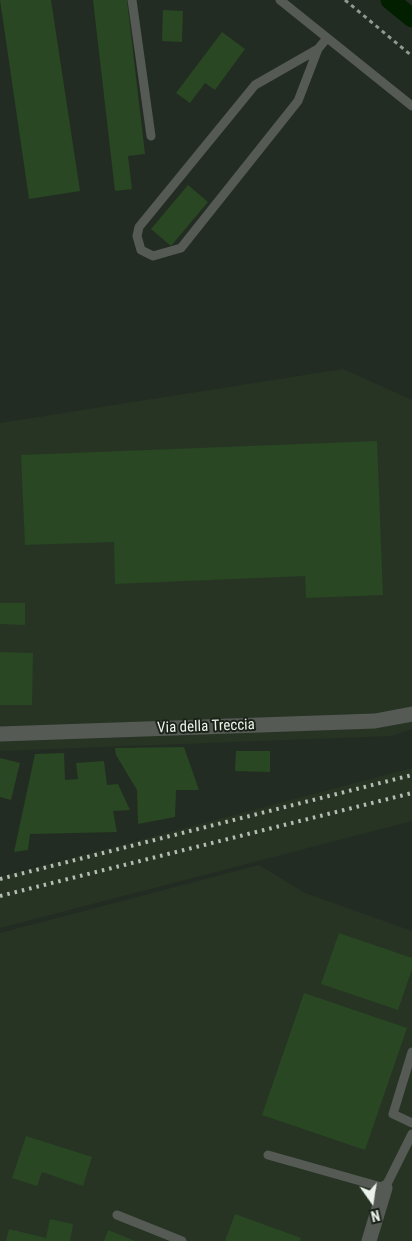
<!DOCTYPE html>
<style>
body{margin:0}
#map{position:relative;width:412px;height:1241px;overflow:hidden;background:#232c22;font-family:"Roboto Condensed",sans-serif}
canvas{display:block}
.north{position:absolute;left:347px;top:1176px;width:50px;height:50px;-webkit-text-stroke:4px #1a2318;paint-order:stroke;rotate:167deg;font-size:14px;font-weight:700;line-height:20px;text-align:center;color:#ecf2eb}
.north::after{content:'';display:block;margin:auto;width:18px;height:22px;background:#ecf2eb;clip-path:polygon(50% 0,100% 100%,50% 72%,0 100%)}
</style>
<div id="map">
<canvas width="412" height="1241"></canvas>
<div class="north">N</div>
</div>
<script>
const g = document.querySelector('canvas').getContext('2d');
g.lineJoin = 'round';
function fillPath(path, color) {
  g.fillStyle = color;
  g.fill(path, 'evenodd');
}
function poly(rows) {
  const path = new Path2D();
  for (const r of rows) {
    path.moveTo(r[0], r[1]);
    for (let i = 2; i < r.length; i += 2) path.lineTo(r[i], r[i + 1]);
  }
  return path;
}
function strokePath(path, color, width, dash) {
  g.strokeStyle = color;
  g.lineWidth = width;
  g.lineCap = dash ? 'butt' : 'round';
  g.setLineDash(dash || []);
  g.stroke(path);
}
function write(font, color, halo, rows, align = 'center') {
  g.font = font + ' "Roboto Condensed",sans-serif';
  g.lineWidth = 4;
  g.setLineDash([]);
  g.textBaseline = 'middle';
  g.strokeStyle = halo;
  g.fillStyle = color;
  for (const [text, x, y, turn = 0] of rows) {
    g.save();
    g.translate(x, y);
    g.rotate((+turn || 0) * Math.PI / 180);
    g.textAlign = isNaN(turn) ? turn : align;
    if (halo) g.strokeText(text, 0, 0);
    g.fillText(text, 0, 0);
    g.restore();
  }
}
const built = poly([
 [343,369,412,400,412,729,391,736,0,751,0,423],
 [412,768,412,821,0,928,0,877],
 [259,865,305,893,412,931,412,1241,0,1241,0,933]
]);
const canal = poly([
 [390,0,412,18]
]);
const building = poly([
 [0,0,51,0,80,191,29,199],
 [93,0,127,0,145,154,128,156,132,189,115,191],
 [163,10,183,11,182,42,162,41],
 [222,32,245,49,215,90,205,83,190,103,176,93],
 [188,185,208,202,171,246,151,229],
 [377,441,383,595,306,598,305,576,115,584,114,542,25,545,21,455],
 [0,603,25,603,25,625,0,624],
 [0,652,33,653,32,705,0,705],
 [184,747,199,790,176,790,175,817,138,824,137,790,116,755,115,748],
 [236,751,270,751,270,772,235,771],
 [64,753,65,780,78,779,76,763,104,761,107,785,118,784,130,810,113,811,117,832,30,834,28,850,14,852,35,754],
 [0,758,20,763,11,800,0,797],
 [339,933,412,958,412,969,398,1010,321,984],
 [304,993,407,1028,365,1150,262,1115],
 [26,1136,92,1157,83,1186,42,1172,37,1186,12,1178],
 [235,1214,301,1238,300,1241,225,1241],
 [50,1219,73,1224,70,1241,6,1241,9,1229,46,1238],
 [108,1230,135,1241,104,1241]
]);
const path = poly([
 [345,0,412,56]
]);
const service = poly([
 [132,0,151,136],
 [280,0,412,106],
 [318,49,255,85,139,227,137,236,141,250,153,256,181,248,298,101,318,49,327,38],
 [412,1052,393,1114,412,1123],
 [268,1155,385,1188,412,1134],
 [117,1215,182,1241]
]);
const minor = poly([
 [0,734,375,721,412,714],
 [369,1241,385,1188]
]);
const rail = poly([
 [0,879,412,775],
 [0,896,412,793]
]);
const streetNames = [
 ["Via della Treccia",206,727,-2]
];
fillPath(built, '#273424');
strokePath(canal, '#022000', 19);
fillPath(building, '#284722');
strokePath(path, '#919990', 3, [4, 4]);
strokePath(service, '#565a55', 9);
strokePath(minor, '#565a55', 15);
strokePath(rail, '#b6bdb5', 4, [2.5, 5]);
write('15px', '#ecf2eb', '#1a2318', streetNames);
</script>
